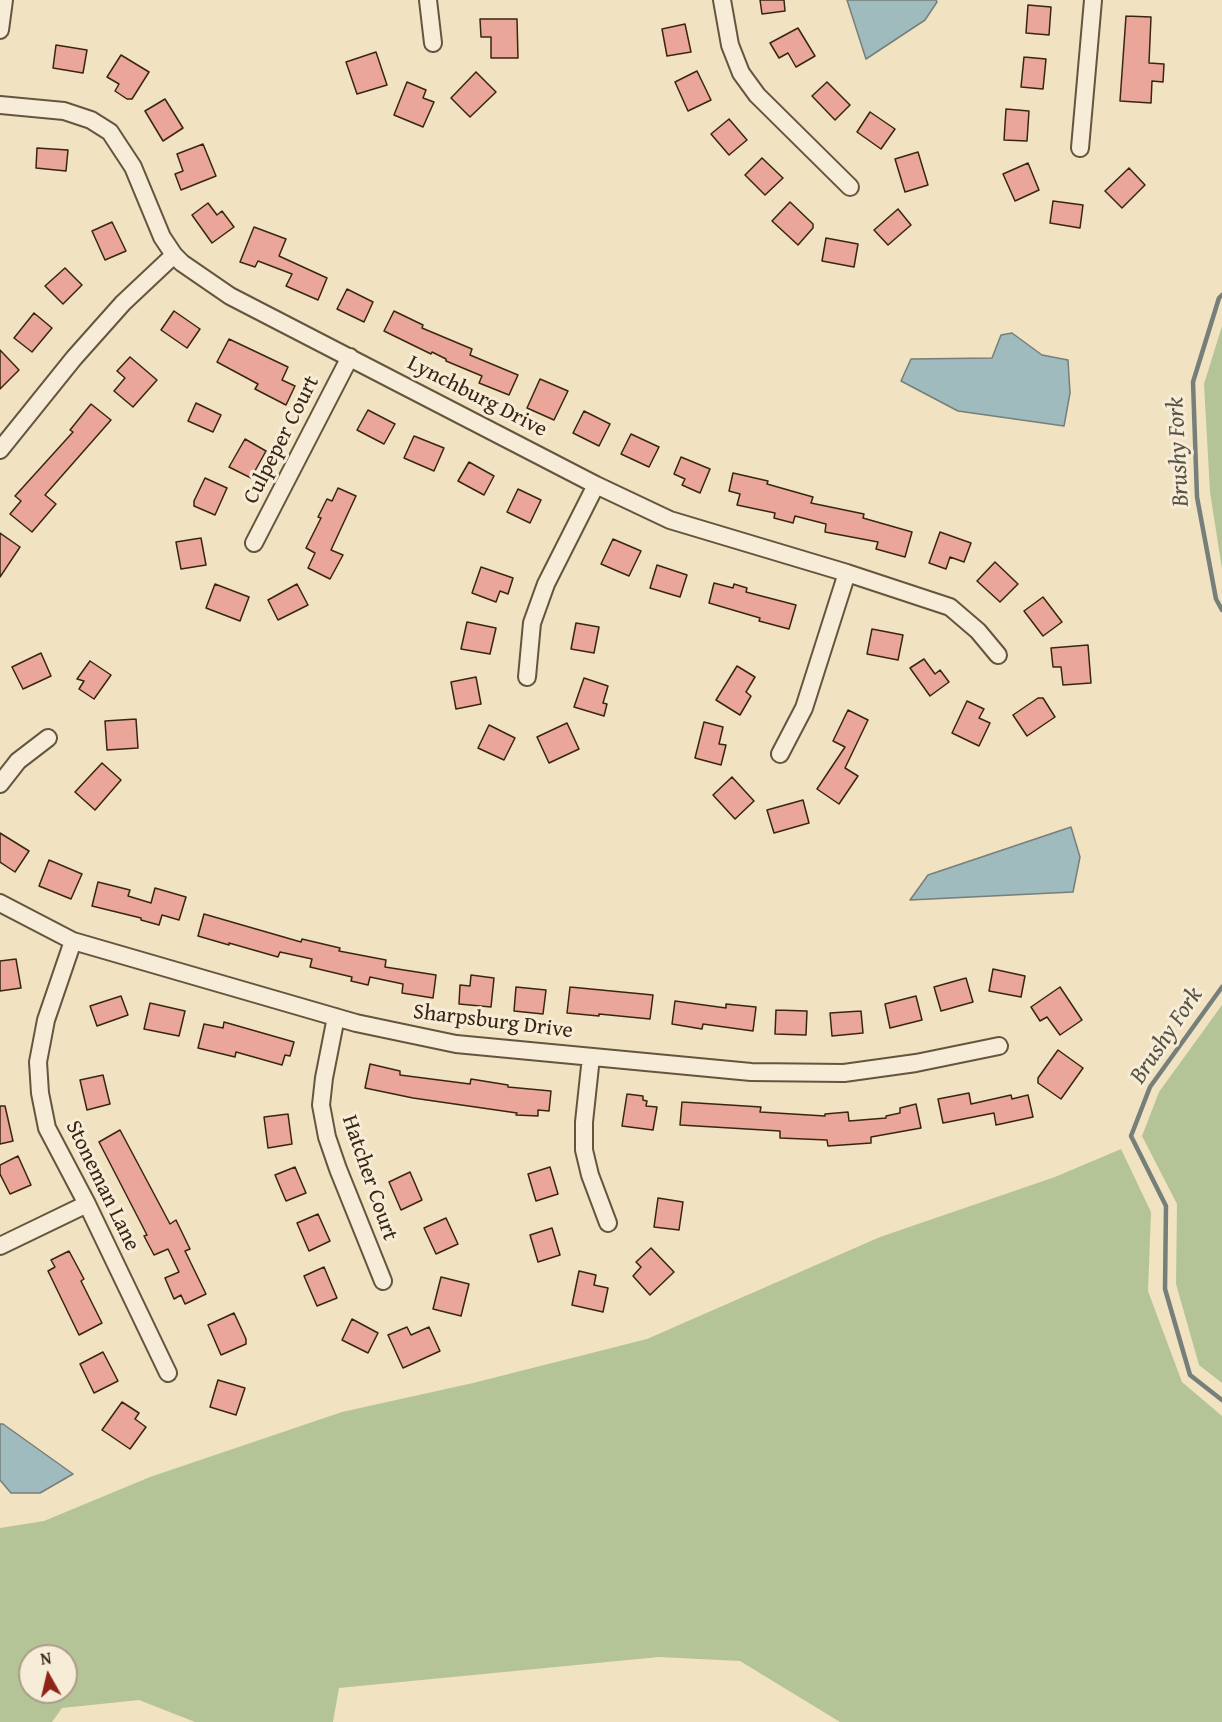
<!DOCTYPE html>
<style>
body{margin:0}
#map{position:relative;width:1222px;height:1722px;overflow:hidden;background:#f1e2c1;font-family:"Gentium Book Plus",serif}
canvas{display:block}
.north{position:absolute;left:18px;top:1644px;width:60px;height:60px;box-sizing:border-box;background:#f6ecd7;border:2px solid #aa9d88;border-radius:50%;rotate:352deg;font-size:16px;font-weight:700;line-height:24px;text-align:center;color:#382612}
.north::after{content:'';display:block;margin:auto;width:21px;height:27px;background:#8f2418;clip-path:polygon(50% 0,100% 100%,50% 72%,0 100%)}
</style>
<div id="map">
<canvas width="1222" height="1722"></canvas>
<div class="north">N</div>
</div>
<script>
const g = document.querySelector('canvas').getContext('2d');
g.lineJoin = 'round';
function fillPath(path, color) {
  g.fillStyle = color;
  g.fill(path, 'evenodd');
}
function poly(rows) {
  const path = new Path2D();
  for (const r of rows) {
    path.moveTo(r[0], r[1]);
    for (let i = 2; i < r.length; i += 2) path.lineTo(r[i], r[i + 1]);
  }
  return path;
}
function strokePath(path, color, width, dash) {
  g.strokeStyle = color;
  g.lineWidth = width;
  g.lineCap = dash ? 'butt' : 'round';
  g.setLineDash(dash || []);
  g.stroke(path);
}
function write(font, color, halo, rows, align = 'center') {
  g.font = font + ' "Gentium Book Plus",serif';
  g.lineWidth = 6;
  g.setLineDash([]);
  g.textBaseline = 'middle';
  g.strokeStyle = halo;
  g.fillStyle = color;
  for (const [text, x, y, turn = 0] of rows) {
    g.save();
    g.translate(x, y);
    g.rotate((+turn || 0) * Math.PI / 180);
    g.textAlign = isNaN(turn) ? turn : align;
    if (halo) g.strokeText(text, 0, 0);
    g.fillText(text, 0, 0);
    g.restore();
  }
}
const green = poly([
 [1222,326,1222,569,1210,492,1204,384],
 [1222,1005,1222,1383,1199,1365,1176,1284,1177,1204,1142,1136,1159,1092],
 [1121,1149,1151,1212,1148,1291,1182,1382,1222,1416,1222,1722,840,1722,740,1661,659,1657,339,1688,333,1722,195,1722,139,1700,62,1708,52,1722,0,1722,0,1528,44,1521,150,1477,342,1412,473,1383,647,1339,880,1237,1055,1177],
 [30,1656,66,1656,66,1692,30,1692]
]);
const water = poly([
 [847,0,936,0,937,2,925,20,866,59,847,0],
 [1012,333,1042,355,1068,360,1070,393,1064,426,958,411,901,381,911,359,992,358,1001,335,1012,333],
 [1071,827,1080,857,1073,892,910,900,928,875,1071,827],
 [0,1424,3,1424,73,1474,40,1493,11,1493,0,1480,0,1424]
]);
const stream = poly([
 [1222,295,1219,298,1193,382,1197,497,1216,599,1222,610],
 [1222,987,1150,1087,1131,1136,1166,1206,1165,1289,1190,1375,1222,1400]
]);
const building = poly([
 [760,0,784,0,785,11,762,14,760,0],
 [1028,5,1051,7,1049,35,1026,33,1028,5],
 [1126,16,1151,17,1149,63,1164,64,1163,82,1152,81,1151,103,1120,101,1126,16],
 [480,19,517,19,518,58,491,58,491,37,481,37,480,19],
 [685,24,691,52,667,56,662,29,685,24],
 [798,28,815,56,796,67,788,53,779,58,770,43,798,28],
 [56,45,87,50,83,73,53,68,56,45],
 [376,52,387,85,357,94,346,62,376,52],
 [121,55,149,72,132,99,127,99,115,91,119,84,107,77,121,55],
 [1024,57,1046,59,1043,89,1021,87,1024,57],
 [697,71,711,100,688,111,675,82,697,71],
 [476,72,496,92,470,117,451,98,476,72],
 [407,82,426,90,423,98,434,102,423,127,394,115,407,82],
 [827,82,850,105,835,120,812,96,827,82],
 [165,99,183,128,163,141,145,111,165,99],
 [1006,109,1029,111,1027,141,1004,140,1006,109],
 [870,112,895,129,881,149,857,132,870,112],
 [729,119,747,140,729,155,711,134,729,119],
 [203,144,216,176,181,190,175,174,183,171,177,154,203,144],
 [37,148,68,150,66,171,36,168,37,148],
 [918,152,928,185,905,192,895,159,918,152],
 [762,158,783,178,765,195,745,175,762,158],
 [1028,163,1039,190,1015,201,1003,174,1028,163],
 [1129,168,1145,185,1122,208,1105,191,1129,168],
 [1053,201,1083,205,1080,228,1050,223,1053,201],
 [790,202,813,224,813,228,798,245,772,221,790,202],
 [208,203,217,215,222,211,234,227,212,243,192,215,208,203],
 [898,209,911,225,888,245,874,230,898,209],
 [112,222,126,251,105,260,92,231,112,222],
 [254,227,286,239,279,256,327,278,318,300,286,286,292,274,258,261,255,267,240,262,254,227],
 [826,238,858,244,854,267,822,261,826,238],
 [65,268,82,285,63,304,45,286,65,268],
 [347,289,373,302,364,322,337,309,347,289],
 [174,311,200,329,187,348,161,330,174,311],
 [394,311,423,325,422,328,472,349,470,355,518,375,509,395,479,383,482,376,446,361,446,359,432,352,431,354,384,331,394,311],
 [34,313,52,328,32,352,14,338,34,313],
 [229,339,288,367,282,380,295,386,286,405,255,389,258,384,217,362,229,339],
 [0,350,19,370,0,389,0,350],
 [130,357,157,380,133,407,114,391,125,378,117,371,130,357],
 [540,379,568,391,554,420,527,408,540,379],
 [196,403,221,415,213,432,188,421,196,403],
 [91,404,111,420,45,495,56,504,32,532,10,514,21,501,15,496,73,432,70,430,91,404],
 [368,410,395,424,384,444,357,430,368,410],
 [584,411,610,424,599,446,573,433,584,411],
 [631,434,659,447,649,467,621,454,631,434],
 [414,436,444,448,434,471,404,458,414,436],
 [245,439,266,451,251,478,229,467,245,439],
 [681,457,710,469,700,493,682,485,685,479,674,474,681,457],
 [469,462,494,476,484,495,458,481,469,462],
 [733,473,768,481,767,484,813,497,811,503,864,514,863,518,912,532,905,557,876,549,878,542,825,532,826,524,795,516,793,523,774,518,775,513,737,505,740,494,729,491,733,473],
 [205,478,227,488,215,515,194,506,194,501,205,478],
 [338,488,356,496,331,550,343,555,330,579,308,568,315,553,306,548,321,518,318,517,327,499,332,501,338,488],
 [518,489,541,500,530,523,507,512,518,489],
 [940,532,971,543,964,562,950,557,946,569,929,563,940,532],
 [0,533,20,547,0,577,0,533],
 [201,538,206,565,181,569,176,542,201,538],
 [613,539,641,551,629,576,601,564,613,539],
 [995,562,1018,584,1000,602,977,581,995,562],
 [657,565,687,575,680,597,650,588,657,565],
 [481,567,513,578,508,594,500,591,496,602,472,593,481,567],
 [714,583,733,588,734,584,747,588,746,592,796,605,789,629,759,621,760,618,709,603,714,583],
 [215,584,249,597,240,621,206,608,215,584],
 [297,584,308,605,278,620,268,600,297,584],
 [1043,597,1062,622,1043,636,1024,611,1043,597],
 [467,622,496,628,490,654,461,649,467,622],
 [576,623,599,627,594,653,571,649,576,623],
 [872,629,903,635,898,660,867,654,872,629],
 [1088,645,1091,683,1063,685,1061,667,1053,667,1051,648,1088,645],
 [41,653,51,676,23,689,12,667,41,653],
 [924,659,935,674,940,670,949,682,930,696,910,668,924,659],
 [90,661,111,675,94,699,79,689,84,681,77,679,90,661],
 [737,666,755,677,746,692,751,696,740,715,716,700,737,666],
 [476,677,481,704,456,709,451,682,476,677],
 [584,678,608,686,603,703,607,704,604,716,574,707,584,678],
 [1038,698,1043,698,1055,717,1027,736,1013,715,1038,698],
 [967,701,984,709,979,718,990,723,979,746,952,733,967,701],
 [848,710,868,720,845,768,858,776,839,804,817,789,845,747,833,741,848,710],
 [136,719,138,748,107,750,105,721,136,719],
 [704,722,723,727,719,744,726,745,721,765,695,758,704,722],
 [567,723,579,749,549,763,537,737,567,723],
 [489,725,515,738,504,760,478,748,489,725],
 [102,763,121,780,95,810,75,792,102,763],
 [732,777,754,801,735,819,713,795,732,777],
 [803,800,809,823,774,833,767,810,803,800],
 [0,833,29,851,15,872,0,862,0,833],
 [49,860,82,874,71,899,39,886,49,860],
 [98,882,130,890,128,896,151,903,155,888,186,897,179,920,162,915,159,925,141,920,141,918,92,906,98,882],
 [204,914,301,942,302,939,340,948,339,951,386,960,385,967,436,975,433,998,402,993,403,984,370,977,368,985,351,981,352,977,310,967,312,959,280,952,278,957,229,943,229,945,198,936,204,914],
 [16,959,21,988,0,991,0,961,16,959],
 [993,969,1025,976,1021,997,989,991,993,969],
 [471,975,494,978,491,1007,459,1004,460,985,470,986,471,975],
 [966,978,973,1002,941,1011,934,987,966,978],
 [516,987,546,990,543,1014,514,1011,516,987],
 [570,987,653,995,650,1019,599,1014,599,1016,567,1013,570,987],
 [1060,987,1082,1020,1060,1035,1047,1017,1040,1021,1031,1007,1060,987],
 [121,996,128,1015,97,1026,90,1006,121,996],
 [916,996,922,1020,890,1028,885,1004,916,996],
 [675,1001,726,1008,726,1004,756,1007,753,1031,703,1024,702,1029,672,1024,675,1001],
 [150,1003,185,1011,179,1036,144,1029,150,1003],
 [776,1010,807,1011,806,1035,775,1034,776,1010],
 [861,1011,863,1033,832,1036,830,1013,861,1011],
 [224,1022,294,1042,290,1056,285,1055,282,1065,236,1052,235,1057,198,1048,204,1024,223,1028,224,1022],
 [1058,1050,1083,1068,1061,1099,1038,1083,1038,1078,1058,1050],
 [370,1064,400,1071,400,1075,470,1084,471,1079,508,1085,508,1087,551,1091,549,1111,538,1110,538,1116,516,1115,517,1113,413,1098,365,1088,370,1064],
 [103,1075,110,1104,87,1110,80,1080,103,1075],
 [969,1093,971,1104,1011,1095,1012,1099,1028,1095,1033,1117,996,1125,994,1113,943,1123,938,1099,969,1093],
 [627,1094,643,1096,643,1100,647,1101,646,1106,657,1107,653,1130,622,1126,627,1094],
 [682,1102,761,1107,760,1112,825,1116,825,1114,848,1112,849,1121,886,1118,886,1116,900,1113,900,1108,916,1104,921,1128,871,1137,871,1143,828,1146,827,1140,780,1138,780,1131,680,1125,682,1102],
 [0,1106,5,1106,13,1141,0,1144,0,1106],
 [288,1114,292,1144,268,1148,264,1117,288,1114],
 [120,1130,170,1224,176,1220,190,1249,185,1251,206,1294,185,1304,181,1295,174,1299,165,1278,179,1272,168,1249,154,1255,144,1236,147,1235,99,1142,120,1130],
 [18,1156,31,1185,10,1194,0,1174,0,1165,18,1156],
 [295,1167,306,1193,286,1201,275,1175,295,1167],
 [550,1167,558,1194,536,1201,528,1174,550,1167],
 [410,1172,422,1200,401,1210,389,1182,410,1172],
 [658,1198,683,1202,679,1230,654,1227,658,1198],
 [318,1214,330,1241,309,1251,297,1223,318,1214],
 [446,1218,458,1244,436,1254,424,1228,446,1218],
 [552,1228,560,1255,538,1262,530,1235,552,1228],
 [651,1248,674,1272,650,1295,633,1276,641,1267,636,1262,651,1248],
 [69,1251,84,1279,81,1281,102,1323,79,1335,48,1271,55,1267,51,1260,69,1251],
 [324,1267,337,1298,317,1306,304,1276,324,1267],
 [579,1271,596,1275,594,1285,608,1288,603,1312,572,1305,579,1271],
 [441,1277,469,1284,461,1316,433,1309,441,1277],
 [234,1313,246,1339,246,1344,221,1355,208,1325,234,1313],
 [352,1319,378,1333,368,1353,342,1340,352,1319],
 [407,1327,411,1335,429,1327,440,1351,403,1368,388,1335,407,1327],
 [103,1352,118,1381,94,1393,80,1364,103,1352],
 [218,1380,245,1388,236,1415,210,1407,218,1380],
 [122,1402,139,1413,135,1419,146,1427,130,1449,102,1430,122,1402]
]);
const street = poly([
 [428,0,433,43],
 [722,0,730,45,741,73,757,95,850,187],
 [0,30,4,0],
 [0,105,64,111,91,120,110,132,133,167,162,237,174,255,182,263,230,296,596,485,670,520,847,573,950,607,978,631,998,655],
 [1080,148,1093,0],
 [0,450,74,358,123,303,174,255],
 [254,543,350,357],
 [527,677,532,623,546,584,596,485],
 [780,754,804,708,847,573],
 [0,784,18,761,48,738],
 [0,903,73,941,356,1023,456,1044,751,1072,844,1073,916,1063,999,1046],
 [73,941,46,1020,38,1062,40,1093,47,1128,87,1204,168,1373],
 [336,1017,324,1078,321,1105,327,1137,338,1169,383,1281],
 [591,1057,584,1122,584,1150,590,1175,608,1223],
 [0,1246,87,1204]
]);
const streetNames = [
 ["Lynchburg Drive",477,397,27],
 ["Culpeper Court",282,440,-63],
 ["Sharpsburg Drive",493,1022,7],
 ["Hatcher Court",369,1178,71],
 ["Stoneman Lane",102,1186,64]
];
const waterNames = [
 ["Brushy Fork",1179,452,-93],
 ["Brushy Fork",1167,1036,-56]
];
fillPath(green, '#b5c497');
fillPath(water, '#9fbbbd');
strokePath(water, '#767f79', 1.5);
strokePath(stream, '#767f79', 4.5);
fillPath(building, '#e9a699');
strokePath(building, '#382612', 1.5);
strokePath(street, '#66553e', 20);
strokePath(street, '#f6ecd7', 16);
write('22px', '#382612', '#f6ecd7', streetNames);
write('italic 24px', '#575345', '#f6ecd7', waterNames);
</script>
